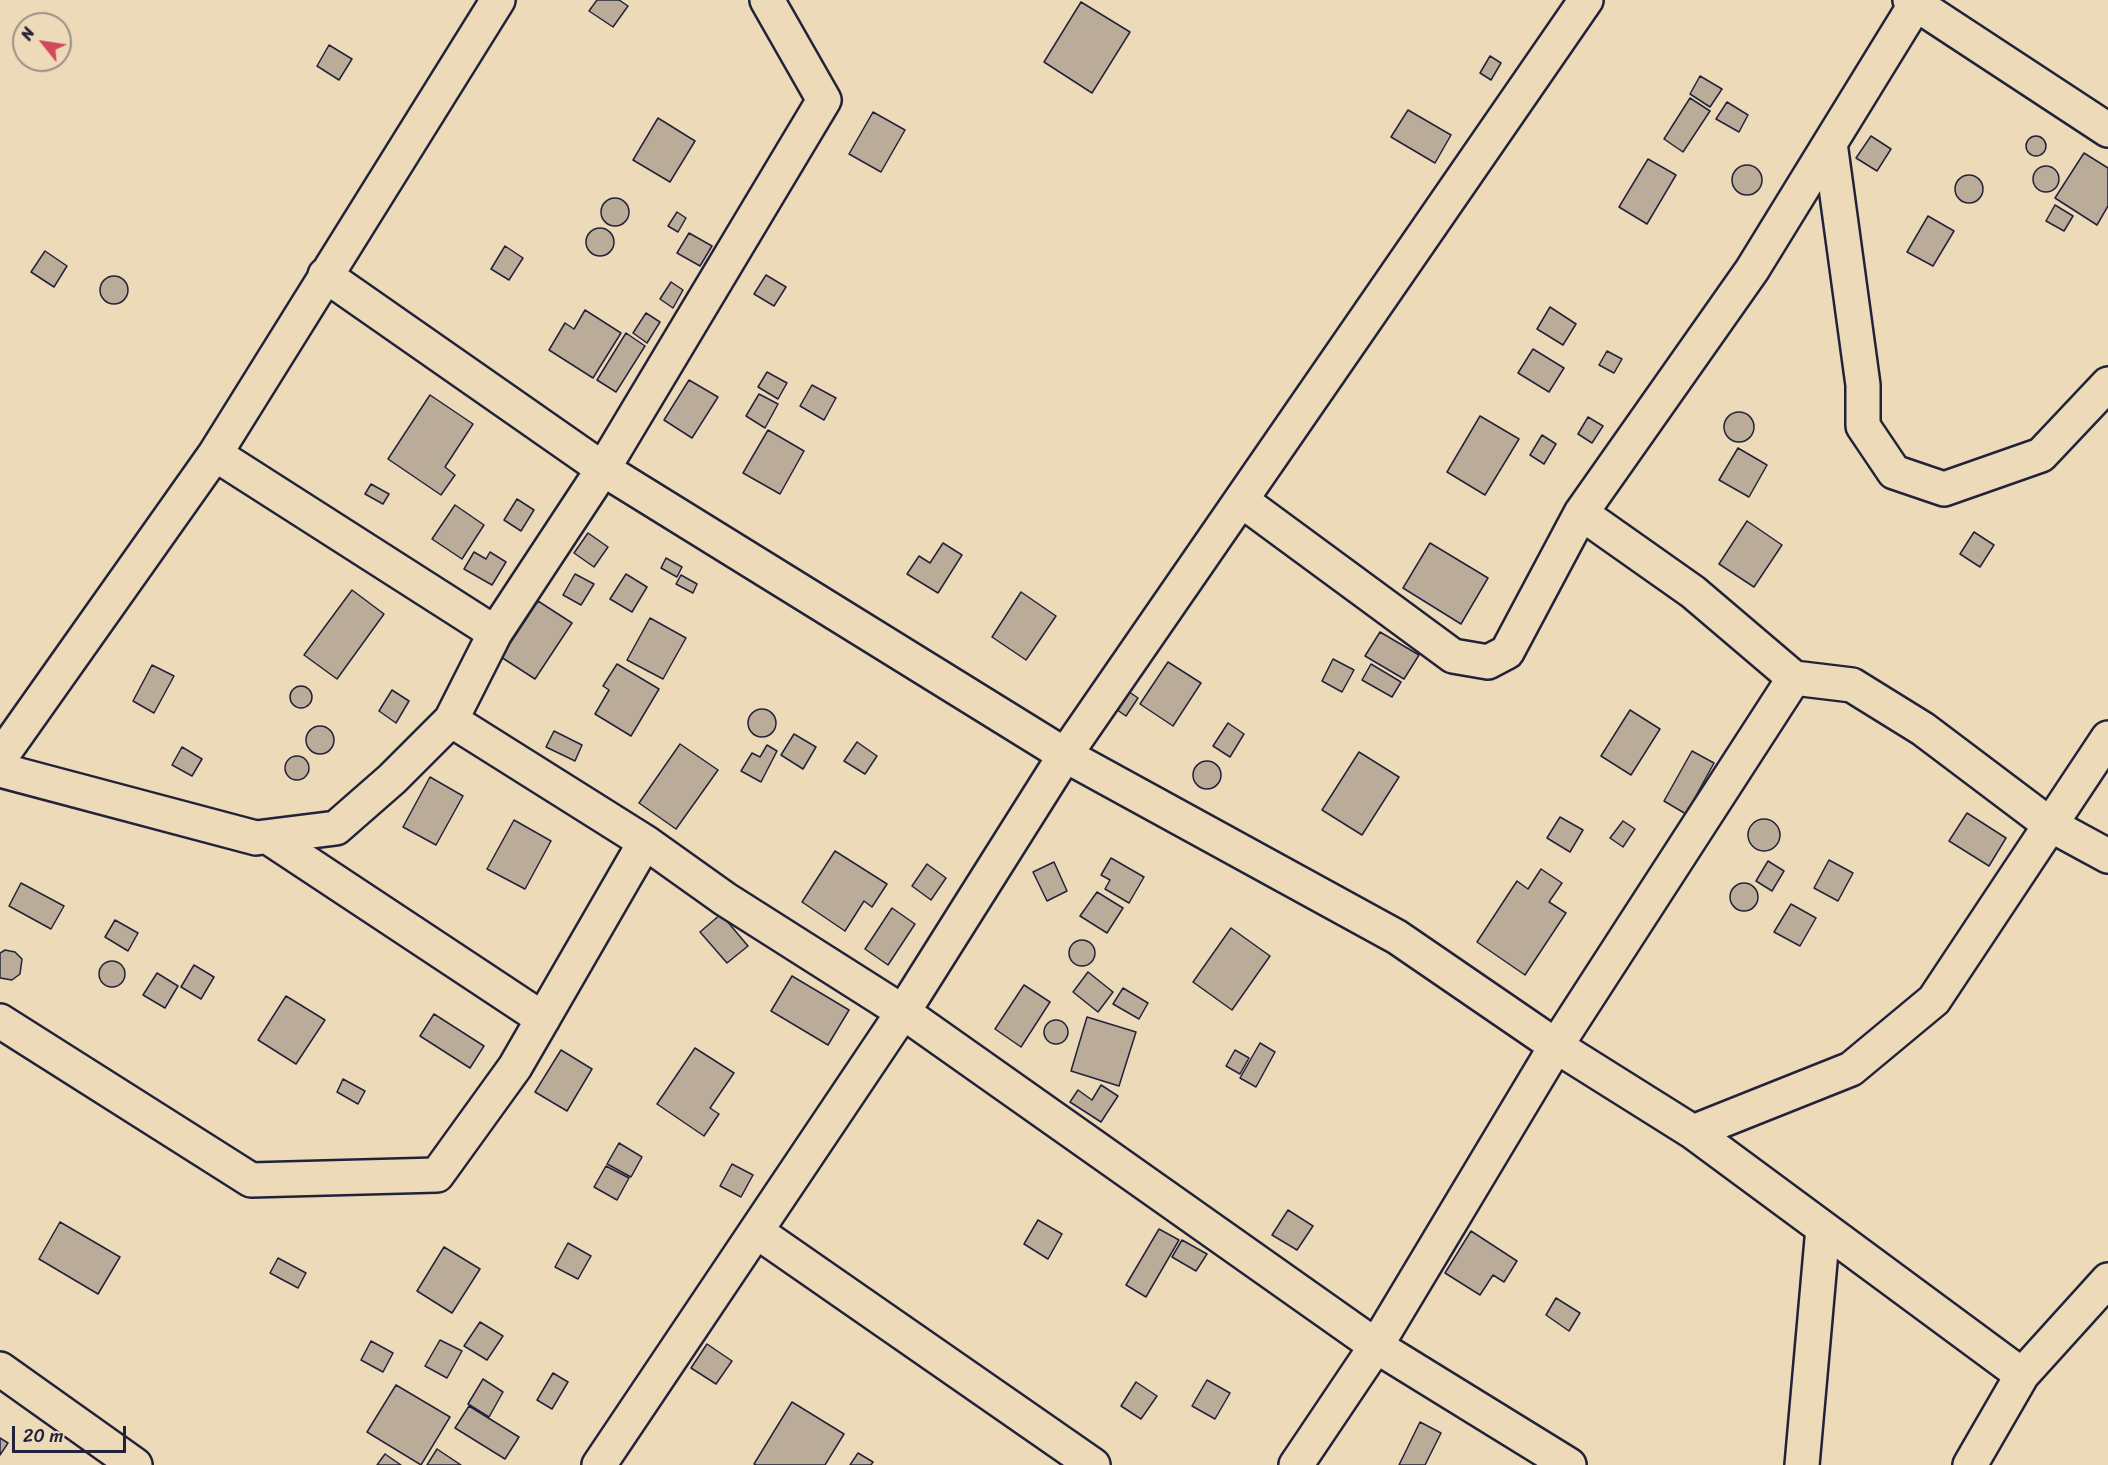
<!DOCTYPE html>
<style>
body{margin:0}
#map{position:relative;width:2108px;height:1465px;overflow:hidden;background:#eddab8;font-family:Sriracha,sans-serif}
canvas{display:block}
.north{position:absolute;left:12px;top:12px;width:60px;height:60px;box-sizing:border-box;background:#eddab8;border:2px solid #9c9086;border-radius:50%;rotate:300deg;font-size:16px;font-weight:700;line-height:24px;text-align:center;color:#22223b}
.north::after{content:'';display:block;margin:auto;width:21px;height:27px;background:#d1495b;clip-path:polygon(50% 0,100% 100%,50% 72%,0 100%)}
.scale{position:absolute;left:12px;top:1426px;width:114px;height:27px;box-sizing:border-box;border:3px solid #22223b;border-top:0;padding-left:8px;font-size:18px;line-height:21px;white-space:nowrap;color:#22223b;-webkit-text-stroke:4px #eddab8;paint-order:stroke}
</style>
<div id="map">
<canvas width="2108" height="1465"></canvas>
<div class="north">N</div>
<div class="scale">20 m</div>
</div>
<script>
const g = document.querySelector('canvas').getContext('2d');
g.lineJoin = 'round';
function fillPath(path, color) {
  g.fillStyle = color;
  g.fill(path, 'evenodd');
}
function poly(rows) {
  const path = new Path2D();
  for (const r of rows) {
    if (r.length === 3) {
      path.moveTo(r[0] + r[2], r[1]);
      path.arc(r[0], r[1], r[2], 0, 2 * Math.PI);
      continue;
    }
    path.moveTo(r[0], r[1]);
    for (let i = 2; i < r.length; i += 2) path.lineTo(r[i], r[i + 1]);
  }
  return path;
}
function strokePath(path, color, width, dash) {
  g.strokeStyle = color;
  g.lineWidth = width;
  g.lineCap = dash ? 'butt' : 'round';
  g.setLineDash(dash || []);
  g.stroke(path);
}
const building = poly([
 [597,0,619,0,628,6,613,27,589,11,597,0],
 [1081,2,1130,32,1092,93,1044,62,1081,2],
 [329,45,352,59,339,80,317,66,329,45],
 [1490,56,1501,63,1491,80,1480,73,1490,56],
 [1700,76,1722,89,1710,107,1690,94,1700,76],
 [1690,98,1710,111,1683,152,1664,139,1690,98],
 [1727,102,1748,115,1739,132,1716,119,1727,102],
 [1408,110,1451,135,1435,163,1391,137,1408,110],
 [873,112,905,130,881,172,849,154,873,112],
 [658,118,695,141,670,182,633,160,658,118],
 [2036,146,10],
 [1871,136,1891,149,1877,171,1856,158,1871,136],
 [2084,153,2108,168,2108,206,2097,225,2055,198,2084,153],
 [1648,159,1676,175,1647,224,1619,207,1648,159],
 [1747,180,15],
 [2046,179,13],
 [1969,189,14],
 [615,212,14],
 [2055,205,2073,216,2064,231,2046,221,2055,205],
 [677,212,686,218,678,232,668,226,677,212],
 [1928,216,1954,231,1933,266,1907,252,1928,216],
 [600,242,14],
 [689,233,712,246,700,266,677,253,689,233],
 [505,246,523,258,509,280,491,269,505,246],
 [45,251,67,266,54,287,31,272,45,251],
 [766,275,786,287,774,306,754,294,766,275],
 [114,290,14],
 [671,282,683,290,673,308,660,299,671,282],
 [1550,307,1576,324,1563,345,1537,329,1550,307],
 [585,310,621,333,593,378,549,350,565,323,574,329,585,310],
 [646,313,660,322,647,343,633,333,646,313],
 [626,333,645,346,616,392,597,380,626,333],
 [1533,349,1564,368,1549,392,1518,373,1533,349],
 [1607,351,1622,359,1614,373,1599,365,1607,351],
 [767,372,787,383,778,399,758,387,767,372],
 [689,380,718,397,692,438,664,420,689,380],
 [812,385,836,398,824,420,800,406,812,385],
 [759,394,778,404,765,428,746,416,759,394],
 [430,395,473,424,445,467,455,475,441,495,388,459,430,395],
 [1739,427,15],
 [1480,416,1519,439,1485,495,1447,472,1480,416],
 [1588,417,1603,426,1592,443,1578,434,1588,417],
 [768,430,804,451,780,494,743,473,768,430],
 [1542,435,1556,444,1544,464,1530,455,1542,435],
 [1738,448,1767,465,1749,497,1719,480,1738,448],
 [371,484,389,494,383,504,365,494,371,484],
 [517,499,534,510,521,531,504,520,517,499],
 [455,505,484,525,462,559,432,539,455,505],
 [1747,521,1782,545,1754,587,1719,564,1747,521],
 [1974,532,1994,545,1980,567,1960,554,1974,532],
 [588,533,608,547,594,567,574,553,588,533],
 [943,543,962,555,938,593,907,574,919,556,930,563,943,543],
 [1430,543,1488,578,1461,624,1403,588,1430,543],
 [474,552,486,559,490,552,506,562,492,585,464,569,474,552],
 [666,558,682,567,677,577,661,568,666,558],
 [575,574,594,584,581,605,563,595,575,574],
 [626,574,647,587,632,612,610,599,626,574],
 [681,575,697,584,693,593,676,584,681,575],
 [352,590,384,614,337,679,304,655,352,590],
 [1021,592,1056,616,1026,660,992,637,1021,592],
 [538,601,572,623,535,679,501,657,538,601],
 [650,618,686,638,663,679,627,660,650,618],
 [1380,632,1419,655,1404,679,1365,656,1380,632],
 [1333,659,1354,670,1342,692,1322,681,1333,659],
 [1168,662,1201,683,1173,726,1140,704,1168,662],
 [617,664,659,689,631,736,595,714,609,690,603,686,617,664],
 [1371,664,1401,682,1392,697,1362,680,1371,664],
 [152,665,174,676,154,713,133,701,152,665],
 [301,697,11],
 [1122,687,1138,698,1126,716,1110,705,1122,687],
 [392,690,409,701,396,723,379,711,392,690],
 [762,723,14],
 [1630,710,1660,729,1631,775,1601,756,1630,710],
 [1228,723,1244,734,1230,757,1213,746,1228,723],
 [320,740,14],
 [554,731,582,745,575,761,546,747,554,731],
 [794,734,816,747,803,769,781,755,794,734],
 [857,742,877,756,865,774,844,761,857,742],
 [680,744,718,770,676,829,639,803,680,744],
 [767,745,777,751,761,782,741,771,752,753,760,757,767,745],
 [182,747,202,759,192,776,172,765,182,747],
 [1692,751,1714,763,1686,814,1664,801,1692,751],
 [1359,752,1399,777,1362,835,1322,810,1359,752],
 [297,768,12],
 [1207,775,14],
 [430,777,463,796,436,845,403,827,430,777],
 [1967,813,2006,838,1989,866,1949,841,1967,813],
 [1560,817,1583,830,1570,852,1547,838,1560,817],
 [1764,835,16],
 [514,820,551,841,525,889,487,869,514,820],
 [1623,821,1635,829,1623,847,1610,838,1623,821],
 [835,851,887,884,872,907,864,901,845,931,802,902,835,851],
 [1111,858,1144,877,1129,903,1105,889,1110,880,1101,875,1111,858],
 [1829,860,1853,873,1838,901,1814,888,1829,860],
 [1768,861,1784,871,1772,891,1756,881,1768,861],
 [1054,862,1067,891,1047,901,1033,872,1054,862],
 [927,864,946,878,931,900,912,886,927,864],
 [1541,869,1562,883,1549,902,1566,913,1525,975,1477,942,1517,881,1528,889,1541,869],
 [21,883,64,906,51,929,9,906,21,883],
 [1744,897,14],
 [1097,892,1123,908,1107,933,1080,916,1097,892],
 [1791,904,1816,918,1800,946,1774,932,1791,904],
 [892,908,915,924,888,965,865,949,892,908],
 [721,914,748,946,727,963,700,932,721,914],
 [115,920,138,933,128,951,105,937,115,920],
 [1231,928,1270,956,1232,1010,1193,982,1231,928],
 [1082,953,13],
 [5,950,15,952,22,959,20,974,12,980,0,978,0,953,5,950],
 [112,974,13],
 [194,965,214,977,201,999,181,987,194,965],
 [1088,972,1113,992,1098,1012,1073,992,1088,972],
 [157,973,178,986,165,1008,143,995,157,973],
 [792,976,849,1010,828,1045,771,1011,792,976],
 [1024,985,1050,1002,1021,1047,995,1029,1024,985],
 [1123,988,1148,1003,1139,1019,1113,1004,1123,988],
 [286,996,325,1020,296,1064,258,1040,286,996],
 [434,1014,484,1046,470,1068,420,1036,434,1014],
 [1087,1017,1136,1032,1119,1086,1071,1071,1087,1017],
 [1056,1032,12],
 [1260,1043,1275,1052,1256,1087,1240,1078,1260,1043],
 [695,1048,734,1073,710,1108,719,1114,704,1136,657,1104,695,1048],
 [561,1050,592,1069,567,1111,535,1092,561,1050],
 [1235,1050,1249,1058,1240,1074,1226,1066,1235,1050],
 [343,1079,365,1091,358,1104,337,1092,343,1079],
 [1101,1085,1118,1096,1101,1122,1070,1102,1078,1090,1092,1100,1101,1085],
 [619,1143,642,1157,631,1177,607,1164,619,1143],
 [732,1164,753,1175,741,1197,720,1186,732,1164],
 [606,1166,629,1178,617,1200,594,1187,606,1166],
 [1288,1210,1313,1226,1297,1250,1272,1235,1288,1210],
 [1038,1220,1062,1234,1048,1259,1024,1244,1038,1220],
 [60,1222,120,1257,98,1294,39,1259,60,1222],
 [1159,1229,1179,1240,1146,1297,1126,1285,1159,1229],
 [1471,1231,1517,1261,1504,1282,1493,1275,1480,1295,1445,1273,1471,1231],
 [1182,1240,1207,1254,1196,1271,1172,1257,1182,1240],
 [568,1243,591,1256,578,1279,555,1267,568,1243],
 [444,1247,480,1269,452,1313,417,1291,444,1247],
 [278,1258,306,1273,298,1288,270,1273,278,1258],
 [1556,1298,1580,1313,1569,1331,1546,1315,1556,1298],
 [480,1322,503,1336,487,1360,464,1346,480,1322],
 [440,1340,462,1351,447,1378,425,1366,440,1340],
 [371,1341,393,1353,383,1372,361,1360,371,1341],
 [707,1344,732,1361,716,1384,691,1368,707,1344],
 [553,1373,568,1382,552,1409,537,1400,553,1373],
 [483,1379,503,1392,489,1417,468,1404,483,1379],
 [1207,1380,1230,1393,1215,1419,1192,1406,1207,1380],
 [1136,1382,1157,1396,1141,1419,1121,1406,1136,1382],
 [396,1385,450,1417,421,1465,367,1432,396,1385],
 [792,1402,844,1434,825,1465,756,1465,754,1464,792,1402],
 [469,1406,519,1437,505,1459,455,1428,469,1406],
 [1420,1422,1441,1433,1425,1465,1399,1465,1420,1422],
 [0,1438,8,1443,0,1455,0,1438],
 [437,1449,461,1465,427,1465,437,1449],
 [858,1453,873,1462,871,1465,850,1465,858,1453],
 [385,1454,401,1465,377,1465,385,1454]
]);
const street = poly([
 [1910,0,2108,130],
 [1830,143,1863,385,1863,426,1894,472,1944,489,2041,455,2108,384],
 [325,275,603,469,1065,755,1397,937,1556,1046,1693,1132,2022,1375],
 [215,454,495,633],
 [1241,500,1453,656,1488,662,1507,652,1581,513],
 [1794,678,1693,592,1581,513,1752,270,1918,0],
 [451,720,645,842,725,899,903,1012,1376,1346,1569,1465],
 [0,758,215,454,498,0],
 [0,770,256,838,336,828,392,779,451,720,495,633,603,469,824,100,767,0],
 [268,837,543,1019],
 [0,1021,251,1180,437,1175,515,1067,645,842],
 [1693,1132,1851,1069,1934,1000,2108,738],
 [756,1231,1093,1465],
 [0,1369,135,1465],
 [599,1465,903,1012,1065,755,1586,0],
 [1296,1465,1376,1346,1556,1046,1794,678,1852,685,1923,729,2049,824,2108,856],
 [1802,1465,1823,1228],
 [1970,1465,2022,1375,2108,1280]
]);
fillPath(building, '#baac99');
strokePath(building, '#22223b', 1.5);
strokePath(street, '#22223b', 38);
strokePath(street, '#eddab8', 33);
</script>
